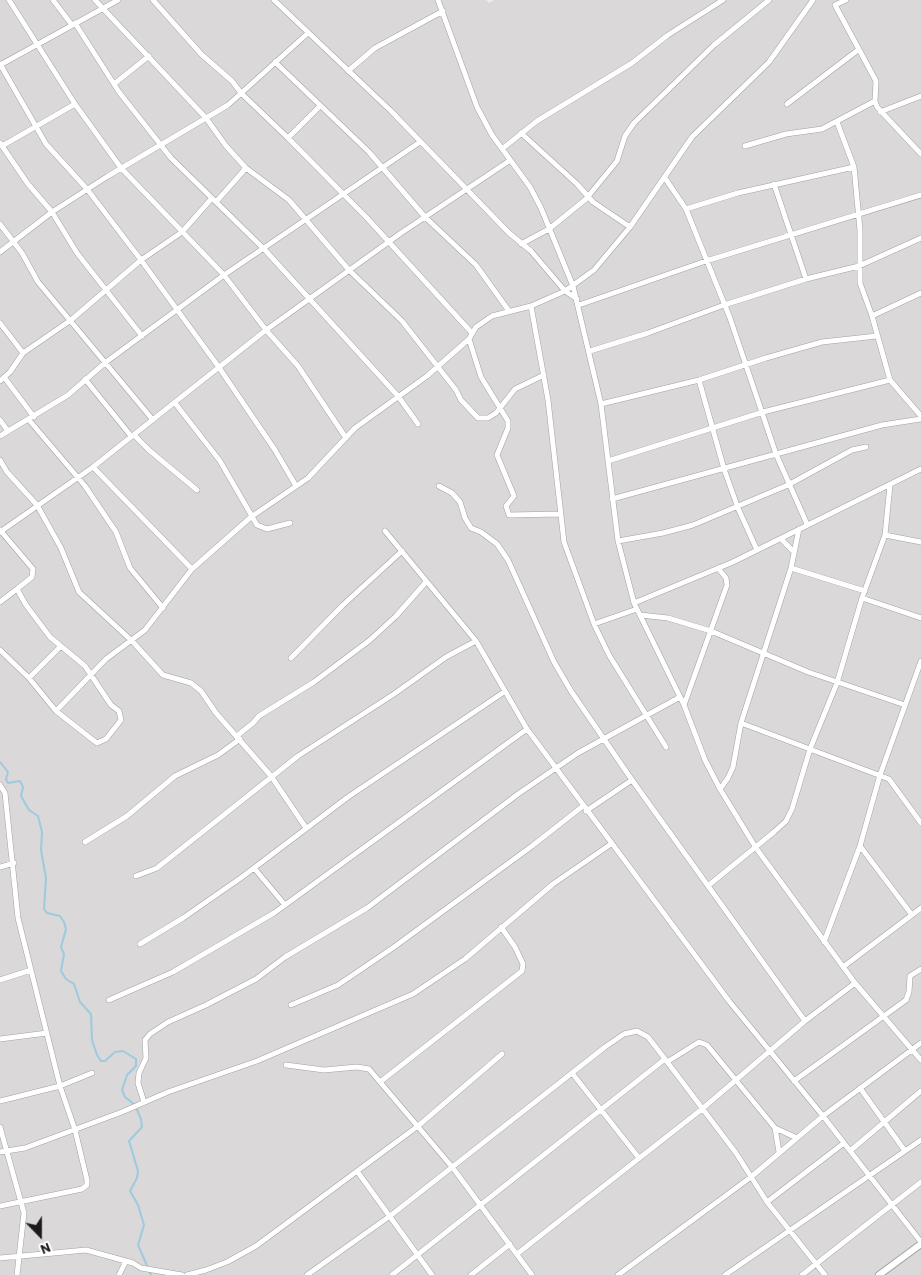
<!DOCTYPE html>
<style>
body{margin:0}
#map{position:relative;width:921px;height:1275px;overflow:hidden;background:#eeebe0;font-family:Barlow,sans-serif}
canvas{display:block}
.north{position:absolute;left:15px;top:1210px;width:50px;height:50px;-webkit-text-stroke:4px #fff;paint-order:stroke;rotate:158deg;font-size:14px;font-weight:700;line-height:20px;text-align:center;color:#1b1b1b}
.north::after{content:'';display:block;margin:auto;width:18px;height:22px;background:#1b1b1b;clip-path:polygon(50% 0,100% 100%,50% 72%,0 100%)}
</style>
<div id="map">
<canvas width="921" height="1275"></canvas>
<div class="north">N</div>
</div>
<script>
const g = document.querySelector('canvas').getContext('2d');
g.lineJoin = 'round';
function fillPath(path, color) {
  g.fillStyle = color;
  g.fill(path, 'evenodd');
}
function poly(rows) {
  const path = new Path2D();
  for (const r of rows) {
    path.moveTo(r[0], r[1]);
    for (let i = 2; i < r.length; i += 2) path.lineTo(r[i], r[i + 1]);
  }
  return path;
}
function strokePath(path, color, width, dash) {
  g.strokeStyle = color;
  g.lineWidth = width;
  g.lineCap = dash ? 'butt' : 'round';
  g.setLineDash(dash || []);
  g.stroke(path);
}
const residential = poly([
 [0,0,486,0,489,3,494,0,921,0,921,1275,0,1275]
]);
const stream = poly([
 [0,762,8,772,6,779,8,783,20,781,23,787,21,796,29,810,38,816,42,832,41,850,46,878,44,909,47,913,60,916,64,922,66,929,61,947,64,954,61,971,66,979,74,984,80,1002,91,1014,92,1040,97,1055,101,1061,105,1061,115,1052,123,1051,136,1059,136,1066,127,1075,122,1090,125,1097,135,1105,141,1119,142,1127,129,1141,138,1171,137,1178,130,1191,138,1205,144,1225,138,1245,151,1275]
]);
const minor = poly([
 [9,0,75,104,121,168,224,275,266,330,298,366,346,438],
 [53,0,72,25],
 [95,0,206,118,226,146,246,168,289,200,349,270,402,321,456,390,461,400,478,418,488,418,496,413,515,389,544,375],
 [153,0,202,55,232,81,241,93,288,138,367,218,472,333],
 [274,0,391,111,509,233,531,251,565,291,577,299],
 [438,0,477,107,492,135,530,187,541,208,573,286,601,404,618,541,634,603,684,705,705,760,720,789,756,848,855,983,921,1060],
 [846,0,835,5,876,81,875,101,877,107,921,154],
 [75,23,119,92,171,158,264,249,398,396,418,424],
 [275,62,369,152,425,217,476,265,509,311],
 [0,64,46,144,87,189,141,260,218,366,275,450,296,486],
 [0,65,118,0],
 [348,71,375,48,443,11],
 [114,84,149,56],
 [787,104,858,50],
 [880,112,921,96],
 [837,122,854,167,860,230,860,283,872,316],
 [521,133,577,184,593,202,630,227],
 [288,138,320,106],
 [0,143,28,184,52,212,77,253,142,336],
 [2,146,75,104],
 [745,146,786,134,822,129,875,101],
 [502,149,537,121,632,63,668,35,723,0],
 [665,178,686,209,738,193,854,167],
 [774,184,806,279],
 [216,202,246,168],
 [686,209,730,318,776,454,807,524],
 [0,224,22,253,38,282,153,420],
 [521,244,549,229,586,199,617,161,625,136,634,123,714,45,769,0],
 [0,252,52,212,108,176,228,105,308,33],
 [579,305,706,261,921,195],
 [531,306,548,400,564,542,594,624,609,655,666,747],
 [0,323,23,353,71,320,141,260,182,232,212,198],
 [469,339,481,377,508,421,508,428,497,455,514,496,506,506,509,515,561,514],
 [590,351,648,333,724,305,806,279,859,266,921,238],
 [4,377,34,417],
 [85,379,131,436],
 [699,380,724,469,738,508,757,550],
 [890,380,872,316,921,293],
 [0,381,10,372,23,353],
 [175,403,220,461,257,525,267,529,290,523],
 [601,404,699,380,766,358,822,342,877,336],
 [0,420,8,431],
 [29,420,85,486,116,532,130,568,163,608],
 [134,435,150,451,197,490],
 [0,436,68,395,106,362,224,275,420,142],
 [0,460,7,472,37,505,61,548,79,592,132,641,163,675,191,683,201,691,216,713,271,776,306,828],
 [608,461,763,412,890,380,921,416],
 [93,467,192,569],
 [439,486,452,493,460,502,465,518,471,528,481,532,497,544,508,560,554,662,571,691,632,780,805,1021],
 [612,499,882,425,921,419],
 [385,531,476,641,527,729,729,1001,823,1116,921,1242],
 [0,532,93,467,266,330,401,233,509,161],
 [885,535,921,542],
 [781,539,794,552],
 [618,541,663,533,693,525,788,485,852,450,866,447],
 [791,568,865,591],
 [862,598,921,618],
 [0,602,17,589],
 [634,603,733,562,921,469],
 [640,615,668,618,711,631,808,672,905,705],
 [594,624,637,609],
 [0,650,29,678,56,711,93,740,97,743,106,739,121,720,119,711,111,705,85,666,50,637,26,605,17,589,32,577,33,569,0,530],
 [291,658,343,605,402,551],
 [29,678,60,647],
 [684,705,727,585,726,578,718,568],
 [56,711,106,659,145,630,192,569,251,517,308,478,355,428,427,376,469,339,476,327,492,316,531,306,565,291,594,270,630,227,692,137,769,62,813,0],
 [741,723,889,779,921,823],
 [238,735,253,723,259,716,314,682,370,640,396,616,426,582],
 [0,785,5,793,18,918,60,1086,75,1130,87,1180,87,1185,82,1189,0,1206],
 [720,789,728,778,733,767,741,723,791,568,799,529],
 [586,811,632,780],
 [85,842,127,816,175,776,218,755,240,739],
 [860,846,912,915],
 [0,867,14,863],
 [254,868,285,905],
 [136,876,157,868,298,756,394,694,446,657,476,641],
 [709,885,774,832,786,821,792,809,810,749,837,683,862,598,885,535,890,485],
 [824,942,860,846,880,775,921,661],
 [140,944,183,918,242,877,348,797,504,692],
 [843,967,921,908],
 [0,980,31,970],
 [109,1000,173,972,274,913,527,729],
 [291,1005,338,985,394,947,532,846,583,806],
 [0,1039,47,1033],
 [667,1062,699,1042,707,1045,775,1128,797,1138],
 [286,1065,324,1070,357,1067,369,1069,453,1168,532,1275],
 [572,1073,639,1158],
 [794,1081,906,1000,909,992,910,976,921,969],
 [380,1082,522,971,523,964,515,947,501,927],
 [860,1088,905,1151],
 [0,1101,60,1086,92,1073],
 [144,1102,138,1083,139,1073,146,1058,145,1040,150,1034,168,1022,206,1005,256,979,285,957,367,908,518,794,578,753,680,697],
 [0,1127,24,1213,17,1275],
 [775,1128,779,1152],
 [850,1151,921,1091],
 [0,1152,25,1148,122,1112,168,1092,257,1061,413,994,465,959,553,884,611,844],
 [357,1171,432,1275],
 [767,1202,844,1143],
 [517,1254,702,1109,805,1021,855,983],
 [0,1258,86,1250,133,1263,141,1268,182,1275],
 [119,1275,126,1261],
 [187,1275,206,1270,227,1262,256,1246,418,1126,502,1054],
 [307,1275,390,1216,605,1047,624,1034,637,1031,648,1037,665,1059,736,1153,767,1202,825,1275],
 [392,1275,665,1059],
 [471,1275,510,1244],
 [618,1275,751,1177,823,1116,921,1043],
 [725,1275,921,1140],
 [802,1275,921,1182]
]);
const tertiary = poly([
 [879,1275,921,1244]
]);
fillPath(residential, '#dad8d8');
strokePath(stream, '#9dcadf', 2);
strokePath(minor, '#a2a2a2', 6);
strokePath(tertiary, '#a2a2a2', 8);
strokePath(minor, '#fff', 5);
strokePath(tertiary, '#fff', 6);
</script>
